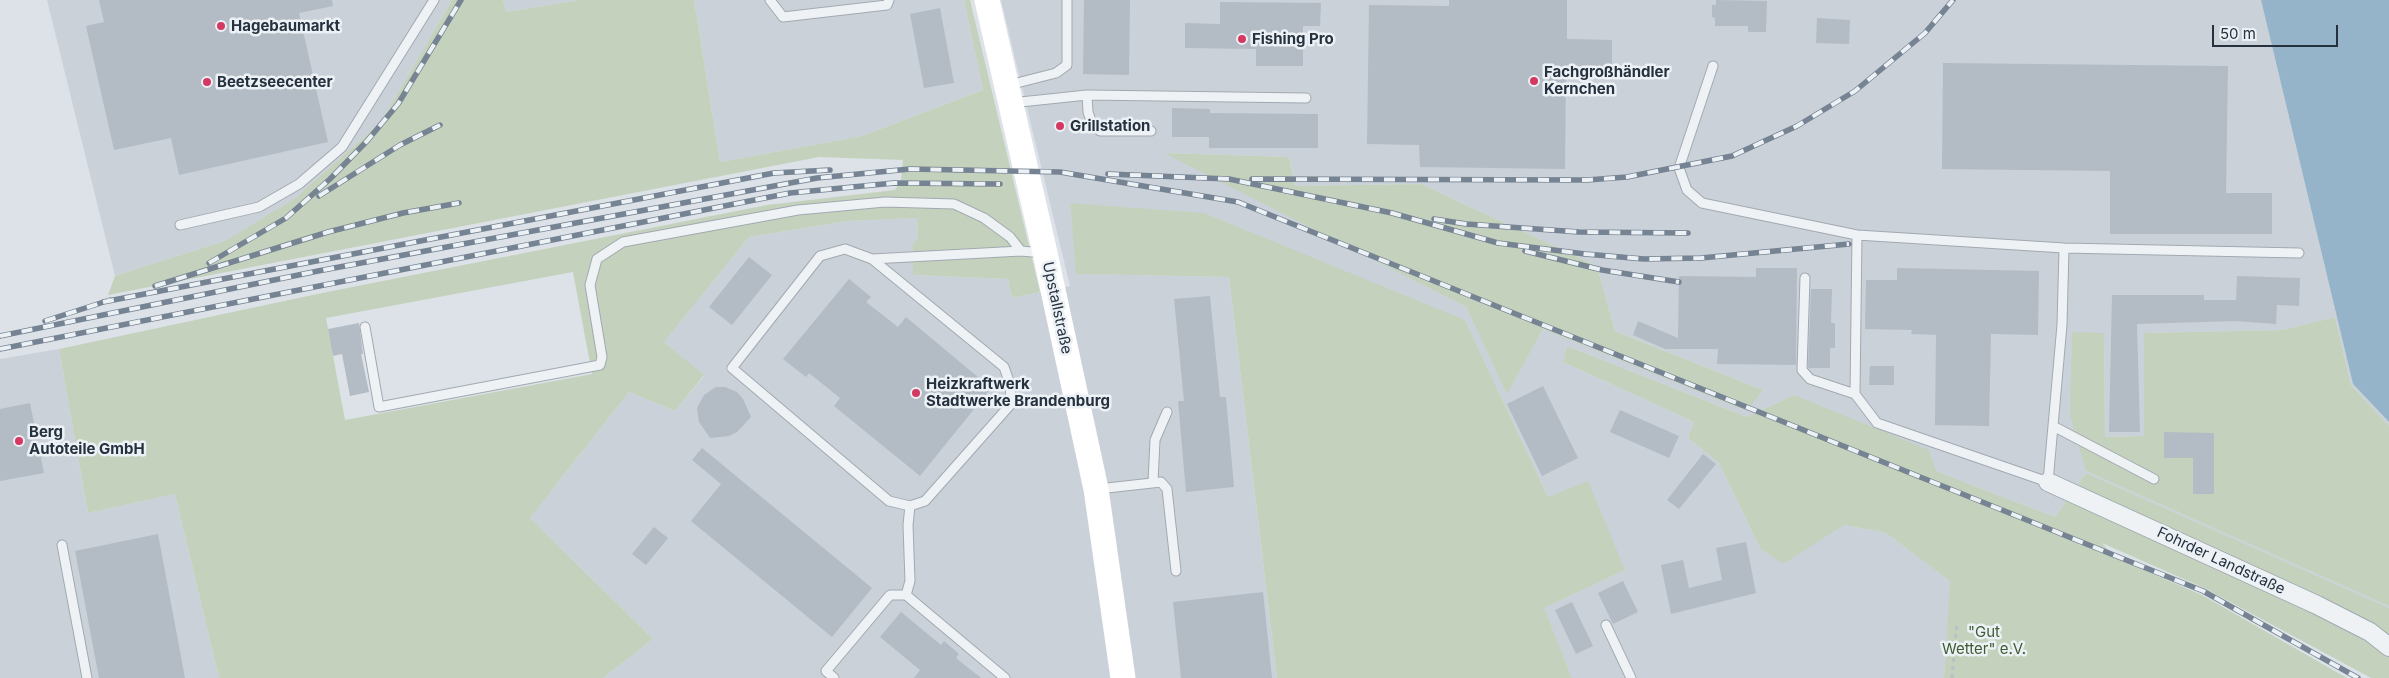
<!DOCTYPE html>
<html>
<head>
<meta charset="utf-8">
<style>
  body { margin:0 }
  #map { position:relative; width:2389px; height:678px; overflow:hidden; background:#dce2e7; font-family:Inter,sans-serif }
  canvas { display:block }
  .scale { position:absolute; left:2212px; top:25px; width:126px; height:22px; box-sizing:border-box; border:2px solid #25313e; border-top:0; padding-left:6px; font-size:15px; line-height:18px; white-space:nowrap; color:#25313e; -webkit-text-stroke:4px #ecf1f5; paint-order:stroke }
</style>
</head>
<body>
<div id="map">
<canvas width="2389" height="678"></canvas>
<div class="scale">50 m</div>
</div>
<script>
const ctx = document.querySelector('canvas').getContext('2d');
ctx.lineJoin = 'round';
function fillPath(path, color) { ctx.fillStyle = color; ctx.fill(path, 'evenodd'); }
const shape = rows => new Path2D(rows.map(r => 'M' + r).join(''));
function trace(path, color, width, dash) { ctx.strokeStyle = color; ctx.lineWidth = width; ctx.lineCap = dash ? 'butt' : 'round'; ctx.setLineDash(dash || []); ctx.stroke(path); }
function drawText(font, color, halo, rows, align = 'center') {
  ctx.font = font + ' Inter,sans-serif'; ctx.lineWidth = 5; ctx.setLineDash([]); ctx.textBaseline = 'middle'; ctx.strokeStyle = halo; ctx.fillStyle = color; for (const [text, x, y, turn = 0] of rows) {
    ctx.save(); ctx.translate(x, y); ctx.rotate((+turn || 0) * Math.PI / 180); ctx.textAlign = isNaN(turn) ? turn : align; if (halo) ctx.strokeText(text, 0, 0); ctx.fillText(text, 0, 0); ctx.restore();
  }
}
fillPath(shape([
  [47,0,452,0,381,122,294,199,230,239,115,276],
  [503,0,579,0,506,12],
  [694,0,964,0,983,90,862,136,720,162],
  [1001,0,2261,0,2353,384,2389,422,2389,426,2351,385,2335,317,2282,330,2144,333,2145,436,2105,437,2104,333,2086,471,2389,606,2389,608,2086,473,2055,517,1936,471,1794,395,1747,417,1567,346,1563,362,1694,422,1688,438,1719,463,1760,548,1844,525,1886,533,1951,581,1944,678,1572,678,1543,608,1625,570,1548,497,1465,320,1070,203,1077,274,1229,277,1277,678,603,678,653,639,530,518,629,392,675,411,704,376,664,342,749,237,848,221,917,218,918,238,913,275,1008,279,1012,298,1070,286],
  [1166,153,1289,157,1295,186,1421,184,1597,266,1615,331,1763,390,1747,410,1543,329,1507,393,1466,307],
  [59,349,88,513,175,494,219,678,0,678,0,359]
]), '#cad1d9');
fillPath(shape([
  [452,0,503,0,506,12,579,0,694,0,720,162,862,136,983,90,964,0,970,0,1040,292,1012,298,1008,279,913,275,913,244,918,238,917,218,848,221,749,237,664,342,704,375,675,411,629,392,530,518,653,639,603,678,219,678,175,494,88,513,59,349,322,293,767,205,895,190,901,181,903,160,819,157,108,295,115,276,227,240,294,199,381,122],
  [573,272,592,374,345,420,326,318],
  [1164,153,1289,157,1295,186,1421,184,1597,266,1615,331,1763,390,1747,411,1543,329,1507,394,1466,307],
  [1070,203,1204,213,1465,320,1548,497,1588,481,1625,570,1544,608,1572,678,1277,678,1229,277,1076,274],
  [2335,317,2351,385,2389,426,2389,606,2086,471,2070,415,2072,332,2104,333,2105,437,2144,436,2144,333,2282,330],
  [1567,346,1747,417,1794,395,1929,450,1936,471,2055,517,2086,473,2389,608,2389,678,2371,678,2204,588,2102,543,2113,557,2202,595,2347,678,1944,678,1950,581,1886,533,1844,525,1783,564,1760,548,1719,463,1688,438,1694,422,1563,362]
]), '#c4d2bd');
fillPath(shape([
  [2261,0,2389,0,2389,422,2353,384]
]), '#95b4ca');
fillPath(shape([
  [99,0,332,0,333,6,299,13,328,142,179,175,171,138,114,150,86,26,104,22],
  [1084,0,1130,0,1129,75,1083,74],
  [1449,0,1567,0,1567,39,1612,40,1612,72,1566,72,1565,169,1420,167,1419,145,1367,144,1369,5,1449,6],
  [1716,0,1767,1,1766,32,1748,32,1748,26,1715,26,1715,18,1712,17,1712,5,1716,5],
  [1220,2,1321,3,1320,26,1303,26,1303,66,1256,66,1256,49,1185,48,1185,23,1220,24],
  [940,8,954,83,924,88,910,14],
  [1817,18,1850,20,1849,44,1816,43],
  [1943,63,2228,66,2226,193,2272,193,2272,234,2110,234,2110,171,1942,169],
  [1172,108,1210,109,1210,113,1318,114,1318,148,1209,148,1209,137,1172,137],
  [749,257,772,275,732,325,709,307],
  [1756,268,1797,268,1796,365,1717,364,1718,349,1665,349,1633,335,1638,321,1678,338,1679,276,1756,277],
  [1897,268,2039,271,2038,335,1991,334,1989,426,1935,425,1936,335,1911,334,1912,330,1865,329,1866,280,1897,280],
  [2237,276,2300,278,2299,306,2277,305,2276,324,2236,321,2137,324,2140,432,2109,432,2112,295,2204,295,2204,300,2236,300],
  [849,279,871,297,866,302,898,327,906,317,991,388,920,476,834,406,840,398,809,373,806,377,783,359],
  [1811,289,1832,289,1831,323,1835,323,1835,348,1830,348,1830,368,1808,368],
  [1210,296,1220,397,1226,397,1234,487,1186,492,1178,401,1184,401,1174,299],
  [359,323,363,354,361,354,369,392,350,396,342,354,333,356,328,329],
  [1870,366,1894,366,1894,385,1869,385],
  [1543,386,1578,458,1542,476,1507,404],
  [716,387,725,387,737,392,743,399,751,417,737,432,729,436,710,438,699,422,697,408,704,395],
  [30,403,44,473,0,481,0,409],
  [1620,410,1679,436,1669,458,1610,432],
  [2164,432,2214,433,2214,494,2193,494,2193,458,2164,458],
  [702,448,872,588,832,637,691,521,721,484,692,460],
  [1703,454,1716,464,1679,509,1667,500],
  [654,527,668,538,646,565,632,554],
  [158,534,185,678,99,678,75,551],
  [1746,542,1756,593,1671,614,1661,565,1683,560,1689,588,1722,580,1716,548],
  [1623,581,1638,612,1613,624,1598,593],
  [1263,592,1272,678,1181,678,1173,602],
  [1572,602,1593,646,1576,654,1555,610],
  [901,612,941,645,944,641,959,654,956,658,981,678,914,678,920,670,880,637]
]), '#b3bbc4');
const lane = shape([
  [770,0,783,17,887,5,889,0],
  [1713,66,1679,168,1687,190,1702,203,1857,235,2064,248],
  [1009,85,1056,73,1067,65,1067,0],
  [1087,95,1088,112,1091,121,1100,131,1151,131],
  [1011,103,1087,95,1306,98],
  [180,225,259,207,299,184,342,147,434,0],
  [1857,235,1855,394,1877,423,2048,482,2062,325,2064,248,2299,253],
  [872,259,1004,367,1010,384,1011,404,925,501,910,506,889,501,732,368,820,256,845,249,872,259,1021,251,1043,253],
  [1805,278,1802,370,1810,379,1855,394],
  [365,327,379,407,600,365,602,357,590,285,597,259,623,242,798,210,885,202,954,204,984,218,1010,237,1021,251],
  [2053,426,2154,479],
  [1153,482,1155,440,1167,412],
  [1098,489,1161,482,1167,489,1176,571],
  [62,545,87,678],
  [906,595,910,581,908,525,910,506],
  [1606,625,1631,678],
  [834,678,826,671,890,595,906,595,1005,678]
]);
const street = shape([
  [2048,482,2317,605,2370,632,2389,647]
]);
trace(lane, '#a1a9b1', 11);
trace(street, '#a1a9b1', 20);
trace(shape([
  [1952,678,1957,622]
]), '#bac0c5', 3, [4, 4]);
trace(lane, '#eff2f5', 9);
trace(street, '#eff2f5', 18);
trace(shape([
  [987,0,1045,253,1096,489,1123,678]
]), '#fff', 25);
const rail = shape([
  [1108,174,1229,179,1392,213,1498,243,1585,254,1644,259,1701,258,1849,244],
  [1252,179,1587,180,1627,177,1732,156,1797,126,1855,91,1925,33,1953,0],
  [319,196,400,145,440,125],
  [1434,219,1466,224,1579,232,1688,233],
  [1525,251,1602,270,1679,282],
  [209,263,286,218,330,179,367,141,398,104,461,0],
  [155,286,328,232,403,213,459,203],
  [103,302,774,173,830,170],
  [45,321,110,300],
  [0,336,318,271,817,178,910,169,1060,172,1238,202,2203,591,2358,678],
  [0,349,790,193,894,183,1000,184]
]);
trace(rail, '#758392', 5.5);
trace(rail, '#ecf1f5', 4, [11]);
for (const [x, y, r, color] of [
  [221,26,5,"#d43961"],
  [1242,39,5,"#d43961"],
  [1534,81,5,"#d43961"],
  [207,82,5,"#d43961"],
  [1060,126,5,"#d43961"],
  [916,393,5,"#d43961"],
  [19,441,5,"#d43961"]
]) { const dot = new Path2D(); dot.arc(x, y, r, 0, 2 * Math.PI); ctx.fillStyle = color; ctx.fill(dot); trace(dot, '#ecf1f5', 2); }
drawText('bold 15px', '#25313e', '#ecf1f5', [
  ["Hagebaumarkt",231,26],
  ["Fishing Pro",1252,39],
  ["Fachgroßhändler",1544,72],
  ["Kernchen",1544,89],
  ["Beetzseecenter",217,82],
  ["Grillstation",1070,126],
  ["Heizkraftwerk",926,384],
  ["Stadtwerke Brandenburg",926,401],
  ["Berg",29,432],
  ["Autoteile GmbH",29,449]
], 'left');
drawText('15px', '#25313e', '#ecf1f5', [
  ["Upstallstraße",1057,308,78],
  ["Fohrder Landstraße",2221,561,25]
]);
drawText('15px', '#3e5b32', '#ecf1f5', [
  ["\"Gut",1984,632],
  ["Wetter\" e.V.",1984,649]
]);
</script>
</body>
</html>
